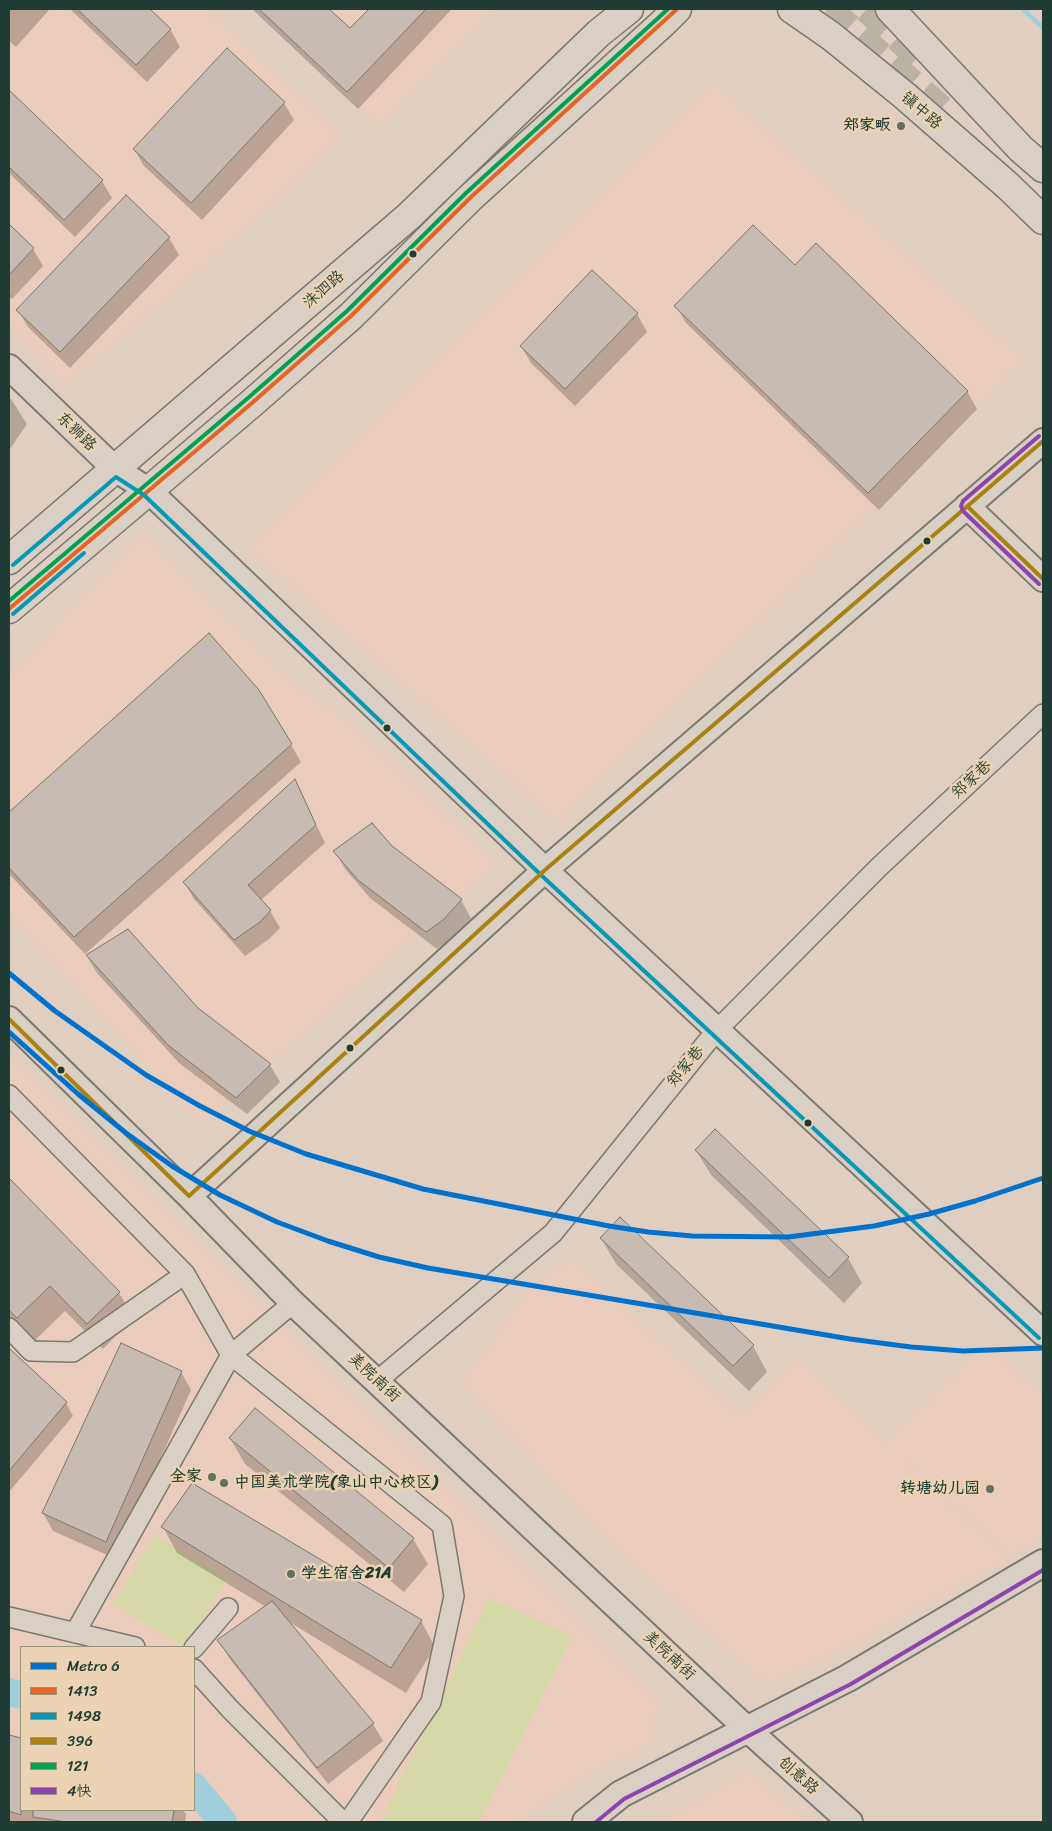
<!DOCTYPE html>
<html>
<head>
<meta charset="utf-8">
<style>
  body { margin:0 }
  #map { position:relative; width:1052px; height:1831px; overflow:hidden; background:#e0cfc1; font-family:Sriracha,"LXGW WenKai TC",sans-serif }
  canvas { display:block }
  .frame { position:absolute; inset:0; border:10px solid #1f3d34; pointer-events:none }
  .legend { position:absolute; left:20px; top:1646px; width:175px; height:165px; box-sizing:border-box; background:#ead2b2; border:1px solid #999680; margin:0; padding:6px 9px; list-style:none; font-size:15px; color:#1f3d34 }
  .legend li { display:flex; align-items:center; gap:10px; height:25px }
  .legend b { width:25px; border:1px solid #999680 }
</style>
</head>
<body>
<div id="map">
<canvas width="1052" height="1831"></canvas>
<div class="frame"></div>
<ul class="legend">
<li><b style="height:6px;background:#0072ce"></b>Metro 6</li>
<li><b style="height:6px;background:#e76323"></b>1413</li>
<li><b style="height:6px;background:#0599b7"></b>1498</li>
<li><b style="height:6px;background:#ab8112"></b>396</li>
<li><b style="height:6px;background:#02a150"></b>121</li>
<li><b style="height:6px;background:#8e44ad"></b>4快</li>
</ul>
</div>
<script>
const ctx = document.querySelector('canvas').getContext('2d');
ctx.lineJoin = 'round';
function fillPath(path, color) { ctx.fillStyle = color; ctx.fill(path, 'evenodd'); }
const shape = rows => new Path2D(rows.map(r => 'M' + r).join(''));
function trace(path, color, width, dash) { ctx.strokeStyle = color; ctx.lineWidth = width; ctx.lineCap = dash ? 'butt' : 'round'; ctx.setLineDash(dash || []); ctx.stroke(path); }
function drawText(font, color, halo, rows, align = 'center') {
  ctx.font = font + ' Sriracha,"LXGW WenKai TC",sans-serif'; ctx.lineWidth = 5; ctx.setLineDash([]); ctx.textBaseline = 'middle'; ctx.strokeStyle = halo; ctx.fillStyle = color; for (const [text, x, y, turn = 0] of rows) {
    ctx.save(); ctx.translate(x, y); ctx.rotate((+turn || 0) * Math.PI / 180); ctx.textAlign = isNaN(turn) ? turn : align; if (halo) ctx.strokeText(text, 0, 0); ctx.fillText(text, 0, 0); ctx.restore();
  }
}
fillPath(shape([
  [9,9,207,9,343,136,204,267,64,385,9,325],
  [257,9,495,9,379,126],
  [712,82,1024,359,558,822,248,548],
  [143,533,283,675,343,717,497,864,200,1125,9,914,9,675],
  [9,1056,661,1703,647,1747,594,1771,518,1822,9,1822],
  [21,1647,194,1647,194,1810,21,1810],
  [571,1258,740,1414,798,1358,886,1442,987,1342,1043,1394,1043,1536,1012,1556,904,1459,1008,1559,852,1645,767,1685,608,1542,462,1383,531,1285],
  [748,1770,808,1822,662,1822]
]), '#e9ccbb');
fillPath(shape([
  [155,1535,227,1579,186,1647,184,1647,113,1604],
  [489,1598,573,1636,479,1822,381,1822]
]), '#d6d7a6');
fillPath(shape([
  [9,9,50,9,16,47,9,41],
  [70,9,148,9,170,29,180,47,147,82],
  [252,9,327,9,350,30,370,9,452,9,358,109],
  [227,50,284,103,294,120,202,220,144,166,134,149],
  [10,93,102,181,112,198,75,237,9,173],
  [9,226,33,249,43,266,12,299,9,296],
  [169,238,179,255,70,368,28,327,18,310],
  [795,267,967,391,977,409,879,510,686,323,676,306],
  [637,314,647,332,575,406,531,363,521,346],
  [9,396,27,424,10,449,9,449],
  [209,634,291,745,301,762,85,954,9,874,9,813],
  [295,781,325,843,261,900,270,911,280,928,269,939,245,956,194,899,184,882],
  [391,847,461,900,471,918,453,937,437,949,370,898,345,869,335,851],
  [87,956,197,1009,270,1065,280,1082,247,1114,179,1063,97,973],
  [696,1150,848,1258,862,1283,844,1303,711,1175],
  [9,1180,119,1293,134,1318,103,1349,65,1311,32,1343,9,1319],
  [601,1238,753,1346,767,1372,749,1391,616,1264],
  [9,1350,66,1403,73,1416,9,1492,9,1416,11,1412,9,1410],
  [181,1372,191,1390,116,1559,53,1531,43,1513],
  [230,1438,413,1539,428,1564,404,1592,245,1464],
  [163,1527,421,1621,435,1647,406,1693,286,1620,373,1724,383,1741,328,1784,229,1658,219,1640,266,1607,177,1553],
  [9,1737,21,1740,21,1810,183,1810,186,1814,185,1822,9,1822]
]), '#0003');
trace(shape([
  [1023,9,1043,28]
]), '#a0ceda', 4.5);
trace(shape([
  [9,1692,21,1695],
  [194,1787,223,1822]
]), '#a0ceda', 28);
const building = shape([
  [77,9,150,9,171,29,136,65,77,9],
  [259,9,329,9,350,28,369,9,426,9,347,92,259,9],
  [227,48,285,102,191,203,133,149,227,48],
  [9,90,103,180,64,220,9,167,9,90],
  [126,195,170,237,60,352,16,310,126,195],
  [9,224,34,248,9,275,9,224],
  [753,225,795,265,816,243,968,391,868,493,674,306,753,225],
  [592,270,638,313,565,389,520,346,592,270],
  [209,633,259,690,292,744,74,937,9,868,9,812,209,633],
  [295,779,316,825,248,885,271,910,260,922,234,940,183,882,295,779],
  [372,823,392,846,462,899,443,920,426,932,358,880,333,851,372,823],
  [128,929,198,1008,271,1064,236,1098,168,1045,86,955,128,929],
  [715,1129,849,1257,829,1278,695,1150,715,1129],
  [9,1178,120,1292,87,1324,50,1286,17,1318,9,1310,9,1178],
  [620,1217,754,1345,733,1366,600,1238,620,1217],
  [121,1343,182,1371,106,1542,42,1513,121,1343],
  [9,1348,67,1402,9,1471,9,1348],
  [255,1408,414,1538,389,1568,229,1438,255,1408],
  [192,1483,422,1620,391,1668,161,1527,192,1483],
  [272,1601,374,1723,317,1768,217,1640,272,1601],
  [9,1735,21,1738,21,1815,9,1811,9,1735],
  [33,1810,174,1810,172,1822,67,1822,33,1817,33,1810]
]);
fillPath(building, '#c8bbb4');
trace(building, '#7b7971', 1);
trace(shape([
  [828,9,941,109],
  [867,9,923,61]
]), '#b9b2a5', 28, [28, 14]);
const minor = shape([
  [9,1095,185,1274,231,1355,442,1525,454,1596,431,1702,348,1822],
  [9,1328,31,1351,73,1352,185,1274],
  [377,1381,553,1233,716,1031,879,867,1043,714],
  [9,1617,135,1647],
  [75,1633,231,1355,293,1303],
  [194,1648,228,1608],
  [194,1669,230,1709,343,1822]
]);
const tertiary = shape([
  [9,367,115,469,148,490,545,870,1043,1333],
  [967,506,1043,579],
  [9,1019,189,1196,293,1303,747,1729,850,1822],
  [189,1196,545,870,1043,441]
]);
const secondary = shape([
  [586,1822,621,1794,848,1678,1043,1563]
]);
const primary = shape([
  [9,560,409,216,599,33,629,9],
  [9,609,252,403,351,316,470,198,663,23,677,9]
]);
const trunk = shape([
  [792,9,831,36,905,96,1008,186,1043,220],
  [890,9,1021,149,1043,168]
]);
trace(minor, '#7b7971', 22);
trace(tertiary, '#7b7971', 28);
trace(secondary, '#7b7971', 30);
trace(primary, '#7b7971', 31);
trace(trunk, '#7b7971', 31);
trace(minor, '#d9cfc4', 19);
trace(tertiary, '#d9cfc4', 24);
trace(secondary, '#d9cfc4', 26);
trace(primary, '#d9cfc4', 28);
trace(trunk, '#d9cfc4', 28);
trace(shape([
  [9,609,252,403,351,316,470,198,677,9]
]), '#e76323', 4);
trace(shape([
  [13,565,116,477,144,495,541,875,1039,1338],
  [13,614,84,553]
]), '#0599b7', 4);
trace(shape([
  [967,506,1043,579],
  [9,1019,189,1196],
  [189,1196,545,870,1043,441]
]), '#ab8112', 4);
trace(shape([
  [9,601,248,398,347,311,466,193,668,9]
]), '#02a150', 4);
trace(shape([
  [1039,584,963,511,961,506,963,501,1039,436],
  [596,1822,624,1799,851,1684,1043,1570]
]), '#8e44ad', 4);
trace(shape([
  [9,973,55,1011,146,1075,200,1106,249,1131,306,1154,423,1189,609,1226,648,1232,692,1236,788,1237,874,1226,929,1214,975,1201,1043,1178],
  [9,1032,78,1094,126,1133,172,1166,220,1195,277,1222,328,1241,379,1257,428,1268,850,1339,911,1347,963,1351,1043,1348]
]), '#0072ce', 5);
for (const [x, y, r, color] of [
  [901,126,5,"#637065"],
  [413,254,4.5,"#1f3d34"],
  [927,541,4.5,"#1f3d34"],
  [387,728,4.5,"#1f3d34"],
  [350,1048,4.5,"#1f3d34"],
  [61,1070,4.5,"#1f3d34"],
  [808,1123,4.5,"#1f3d34"],
  [212,1477,5,"#637065"],
  [224,1483,5,"#637065"],
  [990,1489,5,"#637065"],
  [291,1574,5,"#637065"]
]) { const dot = new Path2D(); dot.arc(x, y, r, 0, 2 * Math.PI); ctx.fillStyle = color; ctx.fill(dot); trace(dot, '#ead2b2', 2); }
drawText('16px', '#1f3d34', '#ead2b2', [
  ["镇中路",921,111,41],
  ["洙泗路",324,290,-41],
  ["东狮路",76,432,44],
  ["郑家巷",972,780,-43],
  ["郑家巷",686,1067,-51],
  ["美院南街",374,1378,43],
  ["美院南街",669,1656,43],
  ["创意路",798,1776,42]
]);
drawText('bold 16px', '#1f3d34', '#ead2b2', [
  ["郑家畈",891,126],
  ["全家",202,1477],
  ["中国美术学院(象山中心校区)",234,1483,"left"],
  ["转塘幼儿园",980,1489],
  ["学生宿舍21A",301,1574,"left"]
], 'right');
</script>
</body>
</html>
